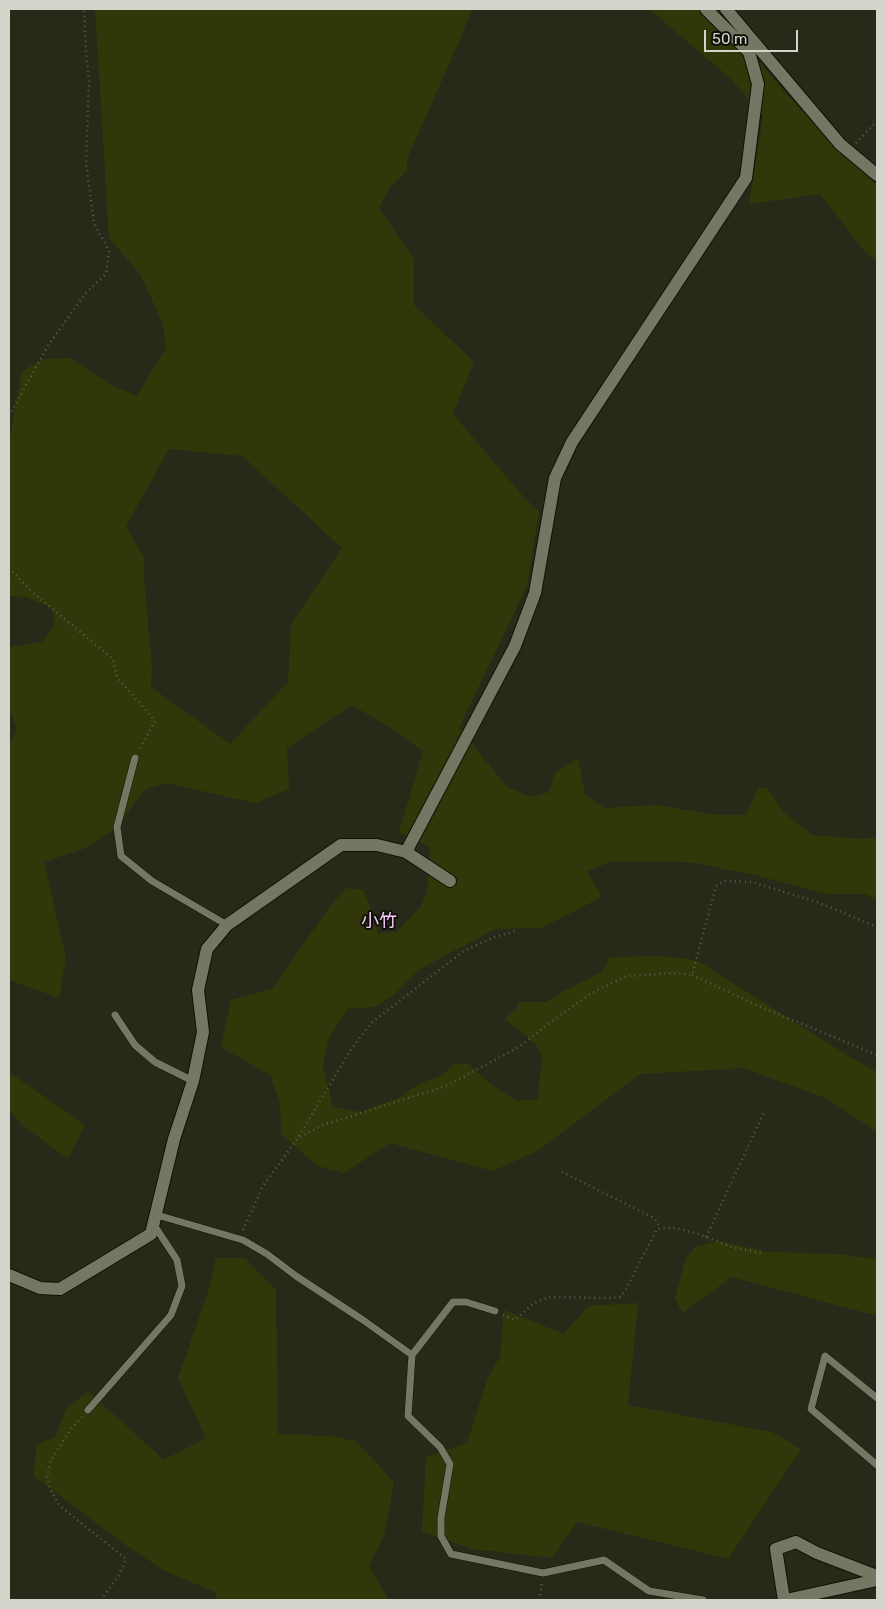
<!DOCTYPE html>
<html>
<head>
<meta charset="utf-8">
<style>
  body { margin:0 }
  #map { position:relative; width:886px; height:1609px; overflow:hidden; background:#272a19; font-family:Rubik,sans-serif }
  canvas { display:block }
  .frame { position:absolute; inset:0; border:10px solid #d3d5cb; pointer-events:none }
  .scale { position:absolute; left:704px; top:30px; width:94px; height:22px; box-sizing:border-box; border:2px solid #d3d5cb; border-top:0; padding-left:6px; font-size:15px; line-height:18px; white-space:nowrap; color:#d3d5cb; -webkit-text-stroke:4px #10120a; paint-order:stroke }
</style>
</head>
<body>
<div id="map">
<canvas width="886" height="1609"></canvas>
<div class="frame"></div>
<div class="scale">50 m</div>
</div>
<script>
const ctx = document.querySelector('canvas').getContext('2d');
ctx.lineJoin = 'round';
function fillPath(path, color) { ctx.fillStyle = color; ctx.fill(path, 'evenodd'); }
const shape = rows => new Path2D(rows.map(r => 'M' + r).join(''));
function trace(path, color, width, dash) { ctx.strokeStyle = color; ctx.lineWidth = width; ctx.lineCap = dash ? 'butt' : 'round'; ctx.setLineDash(dash || []); ctx.stroke(path); }
function drawText(font, color, halo, rows, align = 'center') {
  ctx.font = font + ' Rubik,"Noto Sans JP",sans-serif'; ctx.lineWidth = 4; ctx.setLineDash([]); ctx.textBaseline = 'middle'; ctx.strokeStyle = halo; ctx.fillStyle = color; for (const [text, x, y, turn = 0] of rows) {
    ctx.save(); ctx.translate(x, y); ctx.rotate((+turn || 0) * Math.PI / 180); ctx.textAlign = isNaN(turn) ? turn : align; if (halo) ctx.strokeText(text, 0, 0); ctx.fillText(text, 0, 0); ctx.restore();
  }
}
fillPath(shape([
  [95,9,472,9,457,46,407,159,407,171,390,187,379,208,414,259,414,305,474,362,453,414,521,494,539,512,527,586,459,728,508,788,533,797,549,792,555,773,578,758,585,795,605,808,656,805,715,815,746,815,758,789,767,787,782,811,813,835,862,839,877,837,877,900,865,894,826,894,755,875,695,863,664,861,610,862,587,871,602,897,541,928,495,929,420,969,393,995,374,1007,348,1009,329,1037,323,1066,333,1107,360,1112,398,1098,419,1084,442,1075,454,1064,469,1064,494,1087,517,1101,538,1099,542,1057,535,1043,504,1019,515,1010,519,1002,546,1002,564,991,602,972,610,957,664,956,698,961,850,1057,877,1072,877,1132,826,1098,743,1068,640,1074,539,1150,493,1171,390,1143,344,1173,318,1166,281,1134,280,1102,270,1075,221,1047,231,1000,272,989,330,906,346,888,363,890,371,909,378,933,397,932,421,906,427,891,430,847,399,832,423,751,397,732,352,705,287,748,289,789,255,803,166,783,144,790,117,827,86,848,44,862,66,958,59,998,9,980,9,744,17,730,9,709,9,647,42,642,55,624,52,608,26,597,9,596,9,440,22,371,43,359,71,358,111,385,137,396,166,348,163,324,140,274,109,238],
  [169,449,242,456,342,548,291,624,288,682,230,744,151,687,152,668,144,578,144,558,126,526],
  [649,9,716,9,787,95,877,186,877,261,864,251,820,194,749,204,763,116,729,77],
  [9,1072,85,1125,68,1159,21,1124,9,1110],
  [718,1241,770,1252,834,1254,877,1259,877,1316,732,1277,682,1313,675,1298,686,1258,695,1247],
  [216,1258,245,1258,276,1290,278,1434,329,1436,356,1441,394,1482,384,1536,369,1566,389,1600,218,1600,215,1592,165,1571,124,1544,34,1476,36,1445,55,1437,66,1409,88,1391,164,1460,206,1438,178,1378,208,1292],
  [638,1303,628,1405,772,1432,801,1449,728,1559,577,1522,552,1558,471,1549,422,1531,426,1457,467,1443,488,1377,500,1357,504,1310,564,1334,588,1306]
]), '#32370a');
const service = shape([
  [135,758,117,827,121,856,152,881,227,925],
  [115,1015,135,1045,155,1062,193,1081],
  [157,1215,243,1240,267,1254,296,1276,363,1320,412,1355,453,1302,466,1302,495,1311],
  [412,1355,408,1416,440,1447,450,1464,441,1518,441,1536,451,1554,543,1573,604,1560,649,1591,703,1600],
  [877,1398,825,1356,811,1409,877,1465],
  [88,1410,171,1315,182,1286,177,1260,154,1225]
]);
const minor = shape([
  [726,9,840,144,877,175],
  [406,852,515,646,535,593,555,478,572,442,746,178,758,84,749,52,706,9],
  [9,1275,40,1288,60,1289,151,1234,174,1139,193,1081,203,1032,198,990,207,949,227,925,341,845,377,845,406,852,450,881],
  [784,1600,776,1549,796,1542,817,1553,877,1576],
  [786,1600,877,1580]
]);
trace(service, '#101204', 8);
trace(minor, '#101204', 14);
trace(shape([
  [856,143,877,121],
  [9,416,47,347,86,293,106,274,109,251,94,223,86,163,89,81,86,53,84,9],
  [9,568,32,592,113,659,117,677,155,721,139,750],
  [692,975,754,1004,877,1055],
  [299,1136,352,1048,371,1023,464,951,492,938,518,930],
  [562,1172,654,1218,661,1228],
  [243,1230,263,1186,298,1138,323,1125,446,1086,519,1047,556,1018,595,991,627,976,673,973,692,975,716,886,725,881,752,882,817,902,877,927],
  [706,1237,765,1110],
  [503,1315,515,1320,534,1303,549,1297,609,1298,620,1297,625,1291,657,1229,661,1228,676,1228,698,1234,732,1247,761,1253],
  [82,1417,70,1430,51,1460,47,1477,50,1489,60,1506,126,1559,119,1575,101,1600],
  [540,1600,542,1581]
]), '#5b5d4f', 2.5, [1, 4]);
trace(service, '#747764', 7);
trace(minor, '#747764', 12);
drawText('18px', '#faccfc', '#10120a', [
  ["小竹",379,922]
]);
</script>
</body>
</html>
